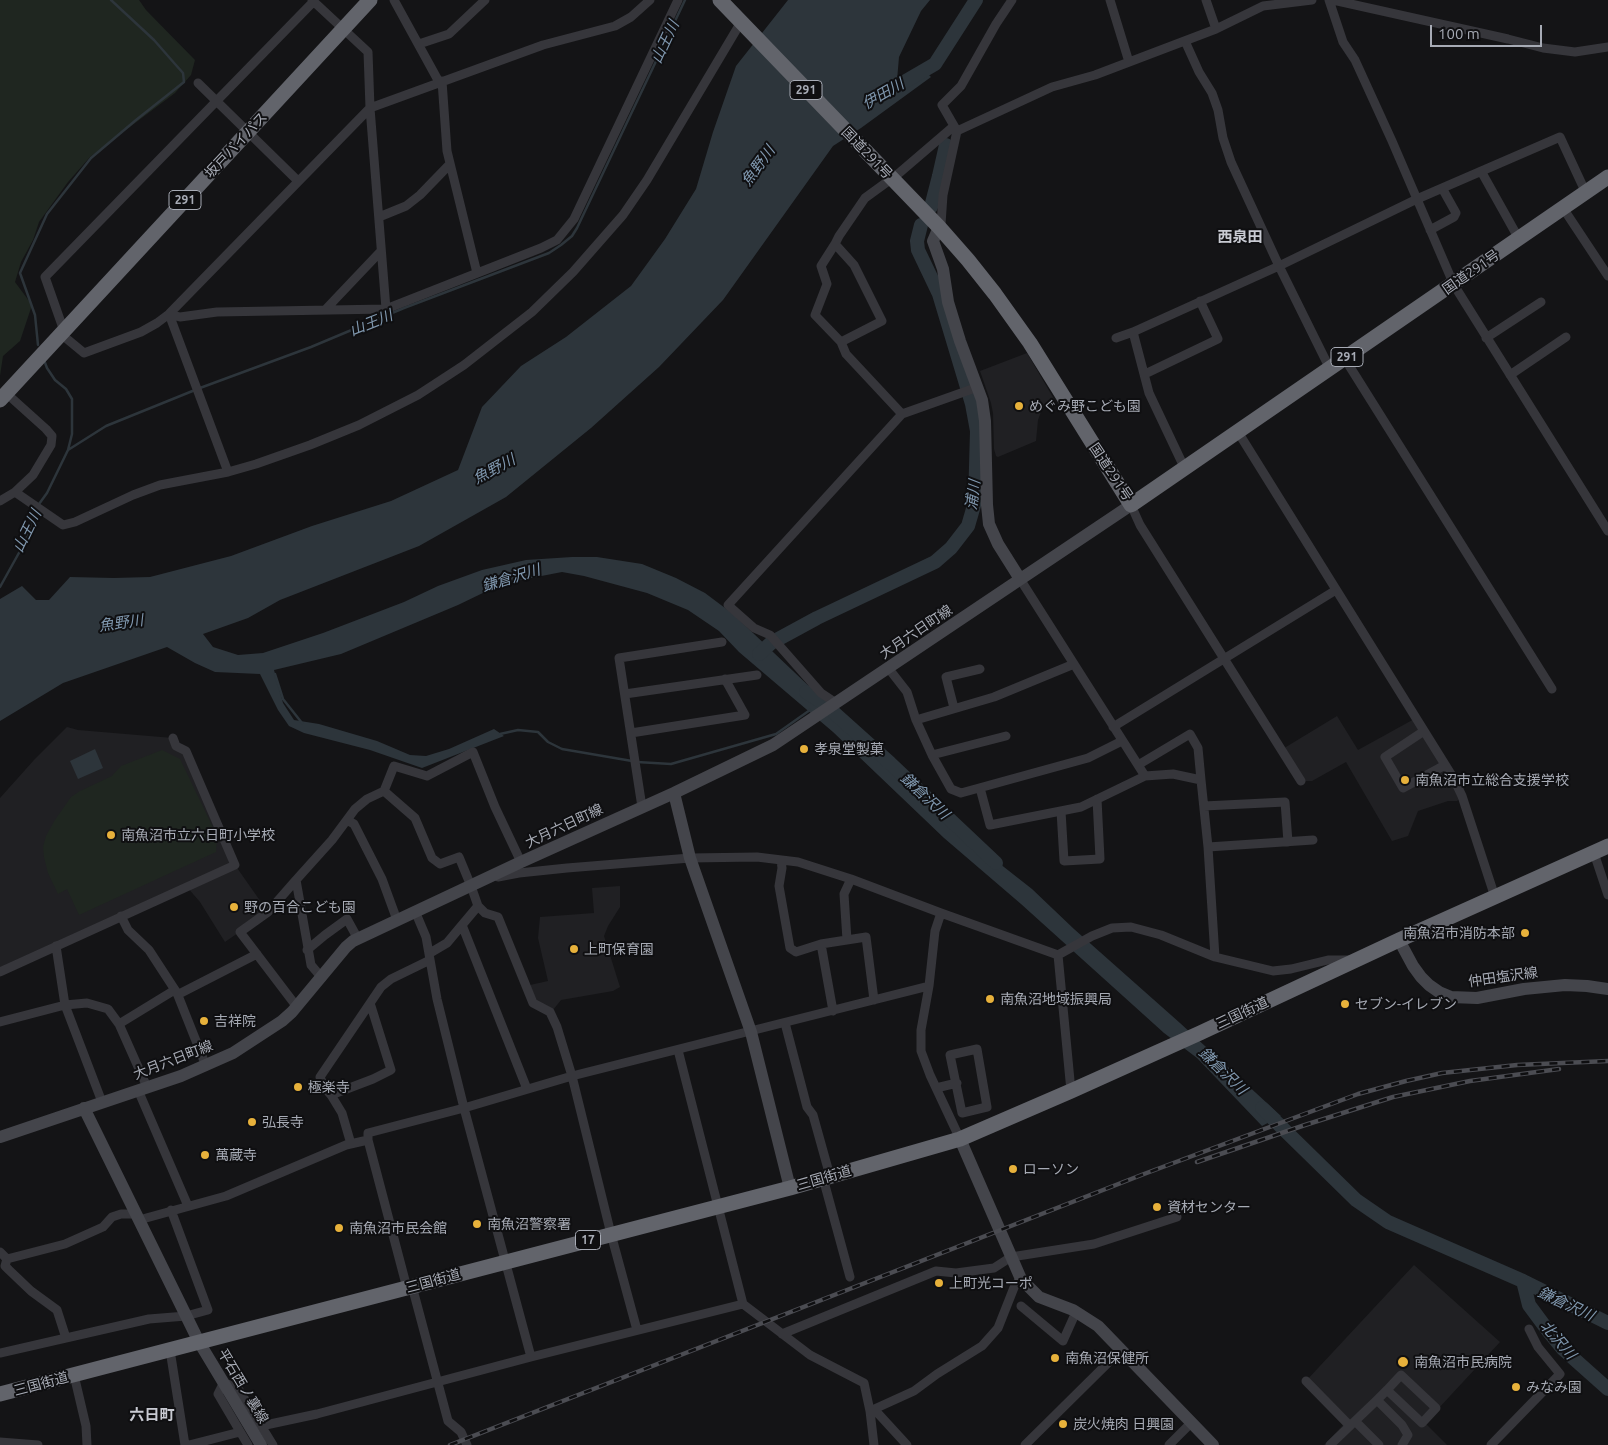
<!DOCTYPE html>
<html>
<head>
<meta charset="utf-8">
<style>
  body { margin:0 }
  #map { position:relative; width:1608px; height:1445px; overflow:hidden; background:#141416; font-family:Ubuntu,sans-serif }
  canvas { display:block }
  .scale { position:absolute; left:1430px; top:25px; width:112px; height:22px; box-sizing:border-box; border:2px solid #a7abb5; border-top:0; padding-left:6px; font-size:15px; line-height:18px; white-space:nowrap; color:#a7abb5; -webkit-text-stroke:4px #0f0f11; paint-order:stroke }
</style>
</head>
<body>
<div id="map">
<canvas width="1608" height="1445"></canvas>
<div class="scale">100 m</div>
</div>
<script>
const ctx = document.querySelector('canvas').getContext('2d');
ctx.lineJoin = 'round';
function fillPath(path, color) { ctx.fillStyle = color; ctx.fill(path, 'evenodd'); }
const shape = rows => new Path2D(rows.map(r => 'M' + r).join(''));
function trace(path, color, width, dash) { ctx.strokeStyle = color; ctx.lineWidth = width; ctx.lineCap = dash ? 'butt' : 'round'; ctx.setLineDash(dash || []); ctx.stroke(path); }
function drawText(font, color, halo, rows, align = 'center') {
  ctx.font = font + ' Ubuntu,"Noto Sans JP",sans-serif'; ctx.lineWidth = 4; ctx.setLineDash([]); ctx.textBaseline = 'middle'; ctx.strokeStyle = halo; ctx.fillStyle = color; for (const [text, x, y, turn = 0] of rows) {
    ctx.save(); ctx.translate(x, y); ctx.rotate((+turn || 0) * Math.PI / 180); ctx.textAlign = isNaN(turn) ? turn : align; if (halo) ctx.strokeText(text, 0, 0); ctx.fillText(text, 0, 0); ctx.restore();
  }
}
fillPath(shape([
  [1027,353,1054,399,1042,409,1038,420,1036,441,998,457,996,456,994,449,993,413,991,403,980,371],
  [1337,716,1358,750,1416,718,1462,796,1457,801,1448,801,1418,811,1408,836,1392,841,1346,762,1312,781,1301,781,1281,750],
  [67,727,78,730,173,738,186,751,235,865,268,912,225,942,200,902,187,887,0,972,0,798,34,760],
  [620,886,620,907,608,926,604,936,620,987,613,991,561,1000,553,1010,535,1000,530,985,548,981,538,938,540,917,594,913,592,888],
  [1414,1265,1500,1342,1425,1423,1447,1445,1324,1445,1344,1424,1306,1381]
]), '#202023');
fillPath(shape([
  [0,0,139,0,146,10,195,60,191,75,175,93,90,157,68,182,39,222,33,240,21,262,15,282,32,305,20,341,3,356,0,376],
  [162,750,180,759,217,836,216,852,79,915,67,889,58,894,48,873,44,857,43,847,46,836,55,820,71,797,80,791,112,776,121,766]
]), '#1f2620');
fillPath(shape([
  [788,0,930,0,921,11,899,57,896,92,928,74,931,77,861,128,833,146,723,300,659,367,591,428,506,497,419,546,280,600,248,618,203,634,213,647,238,655,263,653,323,633,404,602,438,586,482,570,526,560,572,557,597,557,642,564,676,578,705,593,733,614,812,689,839,723,953,827,1032,889,1074,929,1180,1023,1281,1116,1262,1126,1197,1058,1164,1033,1021,904,944,838,833,732,739,652,719,631,688,610,647,593,584,576,562,572,521,580,487,591,458,605,341,654,274,670,283,703,294,720,319,724,377,741,410,755,426,756,449,749,494,729,504,736,422,768,370,750,304,733,289,726,278,710,260,674,215,672,195,663,167,647,63,683,0,721,0,599,22,586,36,600,49,600,70,577,114,578,150,577,231,556,312,526,391,501,458,470,482,407,521,366,566,337,631,286,665,239,696,189,713,132,736,66],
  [95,749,103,768,78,779,70,761]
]), '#2d353b');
trace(shape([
  [38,345,35,315,20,273,47,214,91,158,136,120,184,82,183,73,175,64,154,40,111,0],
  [200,388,311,347,404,308,549,253,561,245,572,236,577,228,685,0],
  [68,450,106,426,195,390],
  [39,504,47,493,68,450,72,434,72,399,66,389,55,380,47,368,44,360],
  [0,587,25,542,36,509],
  [275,674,283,699,302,723],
  [500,734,518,730,538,732,548,742,562,749,632,761],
  [637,762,671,764,776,734,810,710]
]), '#2d353b', 2.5);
trace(shape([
  [880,96,935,64,976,0],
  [931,207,939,176,946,145],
  [759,654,771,643,817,618,935,562,951,548,968,526,975,502,977,431,972,404,939,294,918,250,917,241,921,225],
  [806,692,822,702,890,763,996,863],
  [1262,1108,1356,1200,1388,1222,1523,1281,1608,1323],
  [1523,1281,1529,1305,1549,1332,1563,1349,1608,1389]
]), '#2d353b', 14);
trace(shape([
  [312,0,368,52,370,108,386,309],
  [394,0,439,82],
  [1110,0,1129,62],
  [1206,0,1216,29],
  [1329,0,1343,42,1355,60,1392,141,1454,285,1608,531],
  [1333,0,1508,39,1543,48,1575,52,1608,47],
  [1185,41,1199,72,1212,93,1218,110,1223,138,1231,162,1279,266,1330,369],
  [419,44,449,34,485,0],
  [442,81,447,151,477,273],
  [198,83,298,181],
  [957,131,1052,87,1095,75,1216,29,1263,6,1312,0],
  [1481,171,1519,239],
  [898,174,954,126],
  [887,182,865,198,839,236,835,244,854,265,882,321,841,342,846,354,902,414],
  [1563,208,1608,276],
  [379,217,406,206,420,195,450,164],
  [939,227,941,224,943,195,957,131,942,105,961,86,996,24,1012,0],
  [1430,230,1454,217,1456,213,1442,188],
  [835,244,821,266,827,284,815,315,841,342],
  [325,310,381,251],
  [169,314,180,317,217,312,386,309,541,248,557,240,574,219,678,0],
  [169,314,228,472],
  [64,331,45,277,313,2],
  [1133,332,1149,393,1185,469],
  [61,334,84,353,141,332,157,323,169,314,370,108,543,45,615,26,631,17,650,0],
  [1116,338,1133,332,1279,266,1417,199,1560,137,1586,193],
  [1486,338,1541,302],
  [1345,359,1552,689],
  [1145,374,1218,339,1200,301],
  [1510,375,1566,337],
  [1238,432,1454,779,1462,796,1495,897],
  [15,492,63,525,75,522,133,495,160,485,228,472,256,464,310,445,359,425,418,395,464,365,532,312,573,272,623,215,647,180,741,22],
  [0,501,15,492,33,475,51,445,52,436,46,429,6,393],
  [1131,505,1140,525,1301,781],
  [1020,579,1145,776],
  [889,669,907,692,916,720,932,755,951,789,961,793,1088,758,1122,741],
  [625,694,757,675],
  [836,703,821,693,770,635,754,628,728,605,902,414,978,387],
  [954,708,946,677,980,669],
  [916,720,994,697,1074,664],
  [1113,727,1336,590],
  [1424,731,1385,757,1403,788,1445,765],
  [631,733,745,715,725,679],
  [932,755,1006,736],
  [1138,765,1190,734,1198,748,1201,780],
  [980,788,990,825,1081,807,1145,776,1173,774,1201,780,1208,847,1215,957],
  [1204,806,1285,802,1288,842],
  [642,807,619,658,722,642],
  [1061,811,1064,861,1100,859,1097,799],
  [347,820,354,824,382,879,397,920],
  [1208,847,1313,840],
  [1594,853,1608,895],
  [781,860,782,868,779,886,790,948,796,952,821,944,866,937,874,1000],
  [521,862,495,807,473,752,427,776,394,766,384,791,415,818,432,858,440,864,459,857,471,886,478,906,462,925,527,1089],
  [498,877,519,873,567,868,690,858,757,857,798,862,851,879,941,913,1058,955,1092,936,1112,928,1131,927,1161,935,1215,957,1273,971,1291,969,1328,960,1350,960],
  [296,880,268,912,240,932,297,1007],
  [478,906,485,913,498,917,533,1003,550,1012,557,1027,572,1076,611,1234,637,1330],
  [941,913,935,931,929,986,921,1030,921,1051,930,1075,960,1139],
  [121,916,128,930,149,950,177,993,206,1066],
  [847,940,844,894,851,879],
  [821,944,833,1011],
  [56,946,65,1005,102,1102],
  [307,950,325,935,347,919,358,939],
  [430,953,447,943,462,925],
  [1058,955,1071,1091],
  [0,972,235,865,186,751,176,746,173,738],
  [322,978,311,965,296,880,332,840,355,809,367,799,384,791],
  [0,1022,65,1005,87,1003,108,1009,119,1024,147,1087],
  [785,1023,807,1107,813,1115,830,1176],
  [119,1024,173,991,179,994,257,954],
  [977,1049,987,1107,962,1113,950,1055,977,1049],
  [678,1050,743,1304,810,1355,864,1383,870,1411,874,1445],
  [936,1088,957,1083],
  [138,1090,188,1206],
  [331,1095,373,1079,391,1070,371,1006,369,1005],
  [351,1144,342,1113,331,1095,324,1087,320,1077,381,987,391,979,430,960],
  [823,1178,850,1277],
  [139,1220,226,1196,346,1145,368,1140],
  [0,1252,7,1259,65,1244,103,1227,112,1217,121,1214,136,1214],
  [7,1259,5,1266,9,1270,31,1291,57,1310,66,1338],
  [412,1286,448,1421,461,1432,467,1445],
  [407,1288,368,1140,368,1133,464,1108,572,1076,929,986],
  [1021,1306,1063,1341,1076,1312],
  [782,1334,936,1271,956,1273,994,1268,1011,1257,1094,1244,1177,1217],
  [170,1350,185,1445],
  [0,1353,149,1319,186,1316,208,1310,171,1210],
  [531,1357,743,1304],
  [74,1375,86,1426,87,1445],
  [1306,1381,1350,1426],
  [1377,1400,1402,1425,1408,1435,1402,1445],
  [874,1409,907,1445],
  [870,1411,914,1391,937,1374,982,1346,998,1328,1015,1285,1021,1279],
  [1355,1421,1379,1445],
  [261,1426,317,1414,531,1357,464,1108,437,999,426,937,415,911],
  [0,1442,38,1445],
  [189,1445,240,1432],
  [248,1445,218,1394,223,1384,236,1385,273,1445],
  [1025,1445,1121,1350],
  [1169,1445,1191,1423],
  [1330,1445,1377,1400,1387,1390,1401,1375,1436,1408,1422,1423,1387,1390],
  [1491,1445,1560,1374,1538,1347,1529,1329]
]), '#36363b', 9);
trace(shape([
  [939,227,933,241,943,269,948,302,960,341,982,400,985,421,987,505,989,524,998,544,1020,579],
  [674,793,690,858,751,1032,790,1188],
  [1399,940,1413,966,1421,977,1429,985,1439,992,1451,997,1477,998,1524,989,1565,985,1587,986,1608,989],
  [84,1108,199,1342,261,1445],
  [0,1137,181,1076,233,1053,282,1021,292,1012,346,947,353,941,521,862,674,793,773,745,1131,505],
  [960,1139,1021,1279,1039,1297,1073,1310,1098,1326,1213,1445]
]), '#44454b', 12);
trace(shape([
  [720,0,939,227,968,260,995,294,1030,343,1131,505,1608,177],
  [0,400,370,0],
  [0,1394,790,1188,960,1139,1071,1091,1200,1033,1399,940,1608,846]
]), '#62646b', 15);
const rail = shape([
  [1197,1162,1305,1125,1393,1097,1470,1081,1559,1069],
  [450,1445,1144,1174,1358,1094,1406,1081,1442,1073,1517,1065,1608,1061]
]);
trace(rail, '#4b4c52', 4.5);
trace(rail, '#0f0f11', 2.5, [8]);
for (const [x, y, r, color] of [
  [1019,406,5,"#e7b13b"],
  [804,749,5,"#e7b13b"],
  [1405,780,5,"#e7b13b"],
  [111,835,5,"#e7b13b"],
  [234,907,5,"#e7b13b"],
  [1525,933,5,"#e7b13b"],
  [574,949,5,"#e7b13b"],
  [990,999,5,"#e7b13b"],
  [1345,1004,5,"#e7b13b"],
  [204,1021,5,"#e7b13b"],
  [298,1087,5,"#e7b13b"],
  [252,1122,5,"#e7b13b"],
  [205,1155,5,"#e7b13b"],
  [1013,1169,5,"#e7b13b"],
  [1157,1207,5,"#e7b13b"],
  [477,1224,5,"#e7b13b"],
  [339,1228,5,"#e7b13b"],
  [939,1283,5,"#e7b13b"],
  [1055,1358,5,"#e7b13b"],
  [1403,1362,6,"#e7b13b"],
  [1516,1387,5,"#e7b13b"],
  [1063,1424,5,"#e7b13b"]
]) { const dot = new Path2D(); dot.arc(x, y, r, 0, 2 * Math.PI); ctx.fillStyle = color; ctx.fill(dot); trace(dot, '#0f0f11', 2); }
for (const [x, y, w] of [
  [806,90,32],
  [185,200,32],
  [1347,357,32],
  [588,1240,25]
]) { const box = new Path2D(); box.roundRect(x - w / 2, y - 9.5, w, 19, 4); ctx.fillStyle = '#0f0f11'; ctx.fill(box); trace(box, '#a7abb5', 1); }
drawText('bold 12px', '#a7abb5', null, [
  ["291",806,90],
  ["291",185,200],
  ["291",1347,357],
  ["17",588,1240]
]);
drawText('14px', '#a7abb5', '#0f0f11', [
  ["坂戸バイパス",236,145,-47],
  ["国道291号",867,153,46],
  ["国道291号",1471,272,-35],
  ["国道291号",1111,472,56],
  ["大月六日町線",916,632,-34],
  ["大月六日町線",564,826,-25],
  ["仲田塩沢線",1503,977,-8],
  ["三国街道",1242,1013,-25],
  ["大月六日町線",173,1060,-21],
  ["三国街道",824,1178,-16],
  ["三国街道",433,1281,-15],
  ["三国街道",41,1384,-15],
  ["平石西ノ裏線",243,1386,59]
]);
drawText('14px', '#a7abb5', '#0f0f11', [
  ["めぐみ野こども園",1029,406],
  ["孝泉堂製菓",814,749],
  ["南魚沼市立総合支援学校",1415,780],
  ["南魚沼市立六日町小学校",121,835],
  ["野の百合こども園",244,907],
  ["南魚沼市消防本部",1515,933,"right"],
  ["上町保育園",584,949],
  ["南魚沼地域振興局",1000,999],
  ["セブン-イレブン",1355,1004],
  ["吉祥院",214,1021],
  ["極楽寺",308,1087],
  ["弘長寺",262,1122],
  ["萬蔵寺",215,1155],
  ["ローソン",1023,1169],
  ["資材センター",1167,1207],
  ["南魚沼警察署",487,1224],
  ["南魚沼市民会館",349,1228],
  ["上町光コーポ",949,1283],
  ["南魚沼保健所",1065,1358],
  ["南魚沼市民病院",1414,1362],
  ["みなみ園",1526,1387],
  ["炭火焼肉 日興園",1073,1424]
], 'left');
drawText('italic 15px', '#8098af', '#0f0f11', [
  ["山王川",665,42,-65],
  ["伊田川",883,94,-30],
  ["魚野川",758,166,-54],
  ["山王川",371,323,-22],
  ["魚野川",494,469,-28],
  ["浦川",973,495,-83],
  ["山王川",27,531,-64],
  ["鎌倉沢川",511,578,-17],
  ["魚野川",121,623,-8],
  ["鎌倉沢川",925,796,43],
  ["鎌倉沢川",1223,1071,44],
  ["鎌倉沢川",1566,1304,25],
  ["北沢川",1558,1340,49]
]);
drawText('bold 15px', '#c8cad2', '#0f0f11', [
  ["西泉田",1240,237],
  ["六日町",152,1415]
]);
</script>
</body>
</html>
